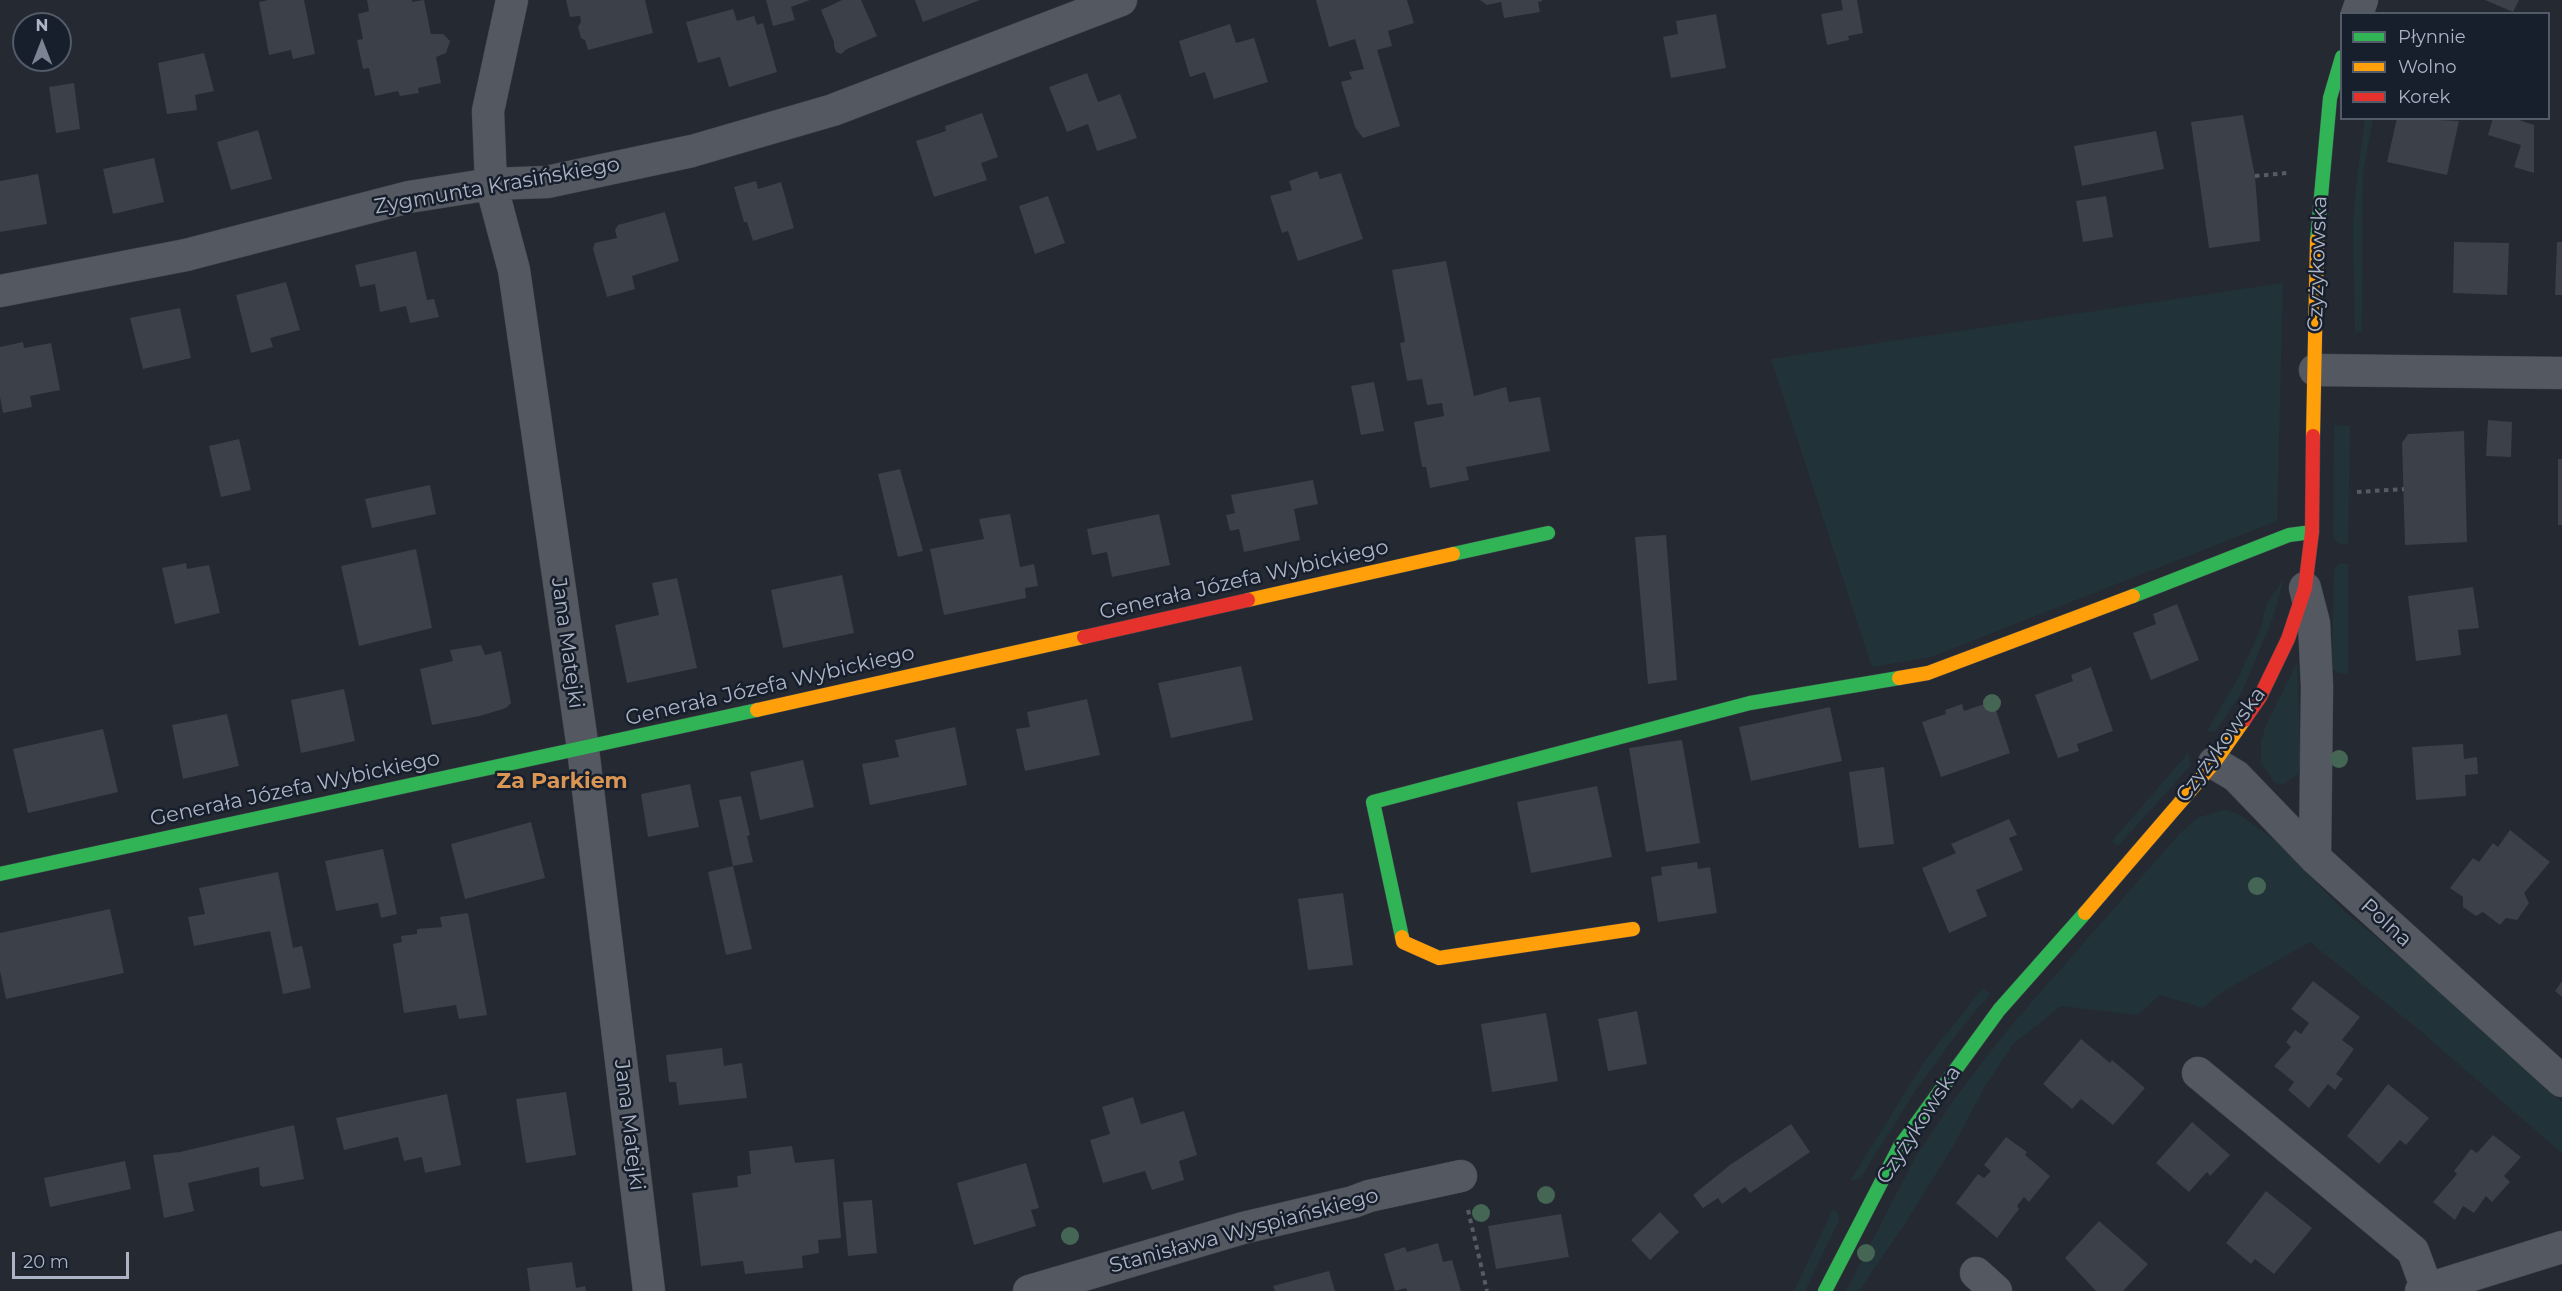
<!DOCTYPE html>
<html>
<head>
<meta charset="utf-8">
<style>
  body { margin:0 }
  #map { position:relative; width:2562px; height:1291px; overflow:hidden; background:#242932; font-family:Montserrat,sans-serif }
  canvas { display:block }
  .legend { position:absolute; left:2340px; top:12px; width:210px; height:108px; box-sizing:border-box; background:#181f2c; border:2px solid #535b69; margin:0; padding:8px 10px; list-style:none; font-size:18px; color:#acb4c5 }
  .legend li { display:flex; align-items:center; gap:12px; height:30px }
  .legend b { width:30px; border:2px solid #535b69 }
  .north { position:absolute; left:12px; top:12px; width:60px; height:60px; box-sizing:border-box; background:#181f2c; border:2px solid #535b69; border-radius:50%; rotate:0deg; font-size:16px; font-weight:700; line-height:24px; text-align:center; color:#acb4c5 }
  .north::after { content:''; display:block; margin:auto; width:21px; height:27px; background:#7c8392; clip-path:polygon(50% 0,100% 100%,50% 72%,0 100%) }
  .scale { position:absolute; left:12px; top:1252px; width:117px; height:27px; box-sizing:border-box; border:3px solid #acb4c5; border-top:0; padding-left:8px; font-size:18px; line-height:21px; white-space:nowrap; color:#acb4c5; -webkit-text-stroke:4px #181f2c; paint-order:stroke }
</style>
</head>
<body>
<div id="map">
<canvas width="2562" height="1291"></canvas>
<ul class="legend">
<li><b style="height:8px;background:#30b455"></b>Płynnie</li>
<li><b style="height:8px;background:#ff9f0a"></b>Wolno</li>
<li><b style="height:8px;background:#e5322d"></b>Korek</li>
</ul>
<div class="north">N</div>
<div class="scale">20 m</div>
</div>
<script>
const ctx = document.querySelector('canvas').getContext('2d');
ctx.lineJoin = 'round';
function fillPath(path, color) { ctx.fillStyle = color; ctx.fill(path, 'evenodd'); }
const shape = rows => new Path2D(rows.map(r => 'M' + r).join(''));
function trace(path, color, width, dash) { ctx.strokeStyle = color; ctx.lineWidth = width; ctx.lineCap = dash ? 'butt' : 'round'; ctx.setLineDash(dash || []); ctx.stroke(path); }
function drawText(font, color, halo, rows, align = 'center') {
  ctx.font = font + ' Montserrat,sans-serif'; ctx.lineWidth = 5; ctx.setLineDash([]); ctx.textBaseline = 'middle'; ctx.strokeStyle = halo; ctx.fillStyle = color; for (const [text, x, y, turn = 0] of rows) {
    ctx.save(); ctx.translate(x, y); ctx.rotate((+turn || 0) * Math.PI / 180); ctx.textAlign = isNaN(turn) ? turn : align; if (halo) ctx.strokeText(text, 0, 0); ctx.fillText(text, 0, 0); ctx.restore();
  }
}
fillPath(shape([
  [2365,119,2373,119,2363,173,2362,331,2355,332,2353,226,2357,177],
  [2283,283,2277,521,1931,657,1872,667,1771,359],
  [2334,425,2350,426,2348,544,2340,544,2333,538],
  [2339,564,2348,564,2348,674,2338,673,2332,668,2334,568],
  [2284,578,2273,618,2242,692,2215,732,2207,731,2239,676,2261,628,2266,605],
  [2297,663,2301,764,2298,774,2284,784,2275,783,2261,763,2261,743,2265,727],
  [2188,753,2191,765,2119,845,2115,845,2112,841],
  [2224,810,2237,813,2276,841,2343,910,2496,1038,2562,1102,2562,1153,2412,1024,2310,942,2222,992,2203,1008,2160,995,2138,1015,2061,1006,2013,1044,1985,1086,1955,1143,1904,1225,1859,1291,1846,1291,1915,1158,1955,1098,2009,1028,2181,832,2199,817],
  [1983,988,1990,994,1958,1032,1916,1090,1860,1179,1850,1181,1926,1059],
  [1833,1209,1838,1213,1839,1220,1805,1291,1794,1291]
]), '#213338');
fillPath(shape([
  [268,0,304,0,315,54,293,59,291,50,269,55,259,2],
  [367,0,412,0,412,2,424,0,431,34,443,34,450,41,446,53,436,57,441,83,418,88,419,93,400,96,398,91,375,96,369,68,363,69,357,40,363,39,358,14,369,11],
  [566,0,645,0,653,33,588,50,585,40,581,38,578,27,581,22,580,16,570,17],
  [766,0,810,0,791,7,795,20,773,26],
  [842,0,861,0,877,36,847,49,841,54,836,52,834,46,834,42,821,10],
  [915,0,980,0,923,22],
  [1316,0,1407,0,1414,23,1388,31,1392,46,1377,50,1400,126,1363,138,1355,127,1341,82,1352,79,1349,72,1364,69,1355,39,1329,47],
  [1480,0,1542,0,1542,1,1538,2,1540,12,1504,18,1501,2,1487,5],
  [1841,0,1857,0,1863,33,1848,36,1849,40,1827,45,1821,14,1843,10],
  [2485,0,2519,0,2513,12],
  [733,9,737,21,754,16,757,25,763,23,777,72,729,87,720,57,698,63,686,22],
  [1716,14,1726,68,1671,78,1663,37,1678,34,1676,21],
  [1230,24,1236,43,1254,38,1268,82,1214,99,1205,72,1190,77,1179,41],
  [204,53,214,91,195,95,197,110,167,114,158,63],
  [1087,73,1098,102,1120,94,1137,138,1097,151,1088,124,1067,132,1049,87],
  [74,83,80,129,56,133,49,87],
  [982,113,998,157,981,163,987,180,934,197,916,141,946,131,945,126],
  [2243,115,2255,176,2260,241,2209,248,2191,122],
  [2397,118,2459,121,2447,175,2387,162],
  [2493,118,2513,118,2534,125,2534,173,2514,167,2521,145,2488,135],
  [258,130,272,179,231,190,217,142],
  [2156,131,2164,169,2082,186,2074,146],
  [154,158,164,202,113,214,103,169],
  [1317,171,1320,179,1341,173,1363,239,1298,261,1288,231,1282,233,1270,196,1292,190,1289,181],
  [38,174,47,224,0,232,0,181],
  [756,181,758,189,781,182,794,228,753,241,747,222,744,222,734,187],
  [1048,196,1065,243,1035,254,1019,206],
  [2106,196,2113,237,2083,242,2076,201],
  [665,212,679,261,632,276,635,289,607,297,593,249,595,243,617,238,615,230,618,225],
  [2454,242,2509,243,2507,295,2453,293],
  [2557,242,2562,242,2562,295,2555,295],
  [416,251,427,300,434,299,439,317,410,323,406,306,380,312,375,284,360,287,355,265],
  [1446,261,1474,396,1506,387,1509,402,1540,397,1550,451,1466,467,1469,480,1430,488,1426,467,1422,467,1414,422,1444,416,1442,403,1427,405,1422,379,1407,381,1400,343,1405,342,1392,270],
  [286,282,300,330,270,338,273,347,251,353,236,295],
  [180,308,191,358,143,369,130,318],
  [23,342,24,348,51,343,60,390,30,396,32,407,3,413,0,397,0,347],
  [1374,382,1384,431,1361,435,1351,386],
  [2488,420,2512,422,2511,457,2486,456],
  [2464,431,2467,542,2405,545,2402,443,2408,434],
  [239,439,251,490,221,497,209,446],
  [2558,459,2562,459,2562,525,2558,525],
  [900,469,923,551,898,557,878,474],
  [1313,480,1318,504,1294,509,1300,540,1244,552,1239,529,1230,531,1226,515,1235,513,1231,495],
  [430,485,436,514,372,528,365,499],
  [1010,514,1020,567,1034,564,1038,586,1025,588,1026,598,944,615,930,549,984,539,979,519],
  [1159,514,1170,565,1112,577,1107,552,1092,555,1087,529],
  [1666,535,1677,680,1648,684,1635,537],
  [416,549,432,628,359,646,341,566],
  [186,563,187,569,209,565,220,613,175,624,162,568],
  [842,575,854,633,783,648,771,590],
  [677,578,697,668,627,683,615,625,659,615,652,583],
  [2473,587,2479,628,2458,630,2461,655,2416,661,2408,596],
  [2177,604,2199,660,2151,680,2133,633,2156,624,2153,614],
  [481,645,485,655,501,651,511,703,506,708,480,716,432,725,420,669,453,661,450,650],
  [1241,666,1253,720,1171,738,1158,683],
  [2091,667,2113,731,2077,744,2079,751,2058,758,2035,695,2073,681,2071,675],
  [344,689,355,741,301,753,291,700],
  [1087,699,1100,755,1025,771,1016,729,1030,727,1027,712],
  [1993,701,2010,753,1941,777,1922,722,1946,714,1945,710,1962,704,1964,711],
  [1830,707,1842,761,1751,781,1739,727],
  [227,714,239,766,183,779,172,725],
  [955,727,967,785,870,805,862,764,899,757,895,740],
  [103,729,118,792,28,813,13,749],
  [1682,740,1700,843,1646,852,1629,748],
  [2463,744,2464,759,2477,757,2478,774,2465,775,2466,796,2416,800,2412,747],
  [803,760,814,807,760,820,750,772],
  [1884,767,1894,844,1859,848,1849,772],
  [690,784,699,827,648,837,641,794],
  [1597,786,1612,857,1531,873,1517,802],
  [741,796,750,835,747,836,753,862,733,866,719,800],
  [2009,819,2017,835,2009,838,2023,870,1976,890,1987,916,1949,933,1922,868,1956,853,1951,844],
  [531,822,545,878,465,899,451,844],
  [2510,830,2550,862,2524,893,2529,903,2517,920,2506,918,2500,925,2483,912,2476,916,2463,907,2463,897,2450,888,2473,858,2479,862,2493,843,2498,847],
  [383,849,397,914,381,918,378,903,336,911,325,861],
  [1697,862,1698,869,1710,867,1717,913,1658,922,1651,877,1662,875,1661,867],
  [733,866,752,949,726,955,708,872],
  [278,872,293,948,302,946,311,988,283,994,270,931,194,946,188,917,205,914,199,888],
  [1343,893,1353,965,1308,970,1298,899],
  [110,909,124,973,6,999,0,971,0,933],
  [468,913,487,1015,459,1019,456,1005,404,1013,393,944,402,942,401,936,417,934,417,929,442,927,440,917],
  [2313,981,2360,1017,2342,1040,2354,1049,2336,1074,2343,1079,2335,1090,2328,1084,2309,1108,2288,1090,2294,1082,2274,1066,2291,1047,2286,1042,2295,1030,2301,1034,2309,1023,2291,1009],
  [2562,981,2562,997,2555,991],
  [1637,1011,1647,1064,1608,1071,1598,1019],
  [1546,1013,1558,1081,1492,1092,1481,1024],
  [2081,1039,2110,1063,2112,1060,2145,1088,2113,1125,2081,1099,2072,1109,2043,1084],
  [722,1048,724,1066,742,1063,747,1098,679,1105,676,1082,669,1082,666,1055],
  [2388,1084,2429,1118,2406,1145,2400,1140,2379,1164,2347,1136],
  [566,1092,576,1155,526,1163,516,1099],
  [447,1094,461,1165,425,1173,422,1157,404,1161,398,1137,344,1150,336,1118],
  [1133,1097,1141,1124,1184,1111,1197,1155,1179,1161,1184,1180,1152,1190,1145,1171,1103,1183,1090,1140,1110,1134,1102,1107],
  [2192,1122,2230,1155,2210,1176,2207,1172,2189,1192,2156,1163],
  [1791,1124,1810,1152,1750,1193,1745,1187,1722,1204,1718,1198,1703,1208,1693,1195,1730,1165],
  [294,1125,304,1179,263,1187,260,1185,259,1167,188,1183,194,1211,164,1218,153,1155,180,1152],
  [2493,1135,2521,1157,2504,1176,2510,1182,2492,1202,2486,1196,2474,1213,2463,1206,2455,1220,2433,1202,2457,1174,2454,1171,2471,1149,2477,1153],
  [2006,1137,2027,1152,2025,1155,2050,1176,2029,1202,2024,1197,2017,1206,2019,1209,1997,1238,1956,1203,1978,1174,1984,1178,1991,1171,1984,1165],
  [792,1146,795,1163,834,1159,841,1238,818,1240,819,1253,802,1256,803,1268,745,1274,743,1261,701,1266,692,1193,738,1187,737,1176,751,1174,749,1151],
  [125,1161,131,1189,50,1207,44,1178],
  [1026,1163,1039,1208,1031,1210,1036,1226,974,1245,957,1183],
  [2266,1191,2312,1228,2274,1274,2255,1259,2251,1264,2226,1243],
  [872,1200,877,1253,848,1256,843,1202],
  [1660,1212,1679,1232,1650,1260,1631,1240],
  [1561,1214,1569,1257,1496,1269,1488,1226],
  [2099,1221,2148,1264,2123,1291,2096,1291,2065,1258],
  [1438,1243,1443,1262,1452,1260,1461,1291,1407,1291,1406,1288,1395,1291,1384,1254,1405,1247,1407,1252],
  [572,1262,576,1288,585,1286,586,1291,530,1291,527,1268],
  [1329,1271,1335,1291,1275,1291,1273,1286]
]), '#3c4048');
const street = shape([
  [512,0,488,111,491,184,514,270,583,749,649,1291],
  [2357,14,2362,0],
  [0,291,186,255,409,197,491,184,547,182,692,151,833,110,1121,0],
  [2315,370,2562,373],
  [2305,588,2314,623,2317,686,2315,858],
  [2214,763,2236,776,2315,858,2562,1081],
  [2198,1073,2413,1251,2427,1289],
  [1976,1273,1996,1291],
  [1029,1291,1243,1228,1353,1202,1369,1196,1461,1176],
  [2421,1291,2562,1247]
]);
const fast = shape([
  [2317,240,2330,98,2342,57],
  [1453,554,1548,533],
  [2133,596,2289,535,2312,532],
  [0,874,757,710],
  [1402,937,1373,802,1750,703,1899,678],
  [1825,1291,1900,1146,1999,1010,2085,913]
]);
const slow = shape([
  [2313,436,2317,240],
  [1248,600,1453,554],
  [1899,678,1928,673,2133,596],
  [757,710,1084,637],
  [2085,913,2214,763,2244,720],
  [1402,937,1403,942,1439,958,1633,929]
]);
const jam = shape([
  [1084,637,1248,600],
  [2244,720,2260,697,2288,639,2305,588,2312,532,2313,436]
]);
trace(street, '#40434b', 33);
trace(fast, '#40434b', 15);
trace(slow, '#40434b', 15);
trace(jam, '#40434b', 15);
trace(shape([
  [2255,176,2287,173],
  [2357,492,2404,489],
  [1468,1210,1487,1291]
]), '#565c63', 4, [4.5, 4.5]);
trace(street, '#545860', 32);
trace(fast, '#30b455', 14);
trace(slow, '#ff9f0a', 14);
trace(jam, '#e5322d', 14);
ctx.fillStyle = '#466655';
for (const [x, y] of [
  [1992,703],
  [2339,759],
  [2257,886],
  [1546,1195],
  [1481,1213],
  [1070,1236],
  [1866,1253]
]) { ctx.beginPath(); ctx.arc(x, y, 9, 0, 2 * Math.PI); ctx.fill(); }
drawText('21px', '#acb4c5', '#181f2c', [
  ["Zygmunta Krasińskiego",497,186,-10],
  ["Czyżykowska",2318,264,-88],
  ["Generała Józefa Wybickiego",1244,580,-13],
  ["Jana Matejki",567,643,82],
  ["Generała Józefa Wybickiego",770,686,-13],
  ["Czyżykowska",2221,745,-54],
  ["Generała Józefa Wybickiego",295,789,-12],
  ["Polna",2386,923,42],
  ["Jana Matejki",629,1125,83],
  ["Czyżykowska",1919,1125,-57],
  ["Stanisława Wyspiańskiego",1244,1231,-15]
]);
drawText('bold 22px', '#d99553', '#181f2c', [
  ["Za Parkiem",562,782]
]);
</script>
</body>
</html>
